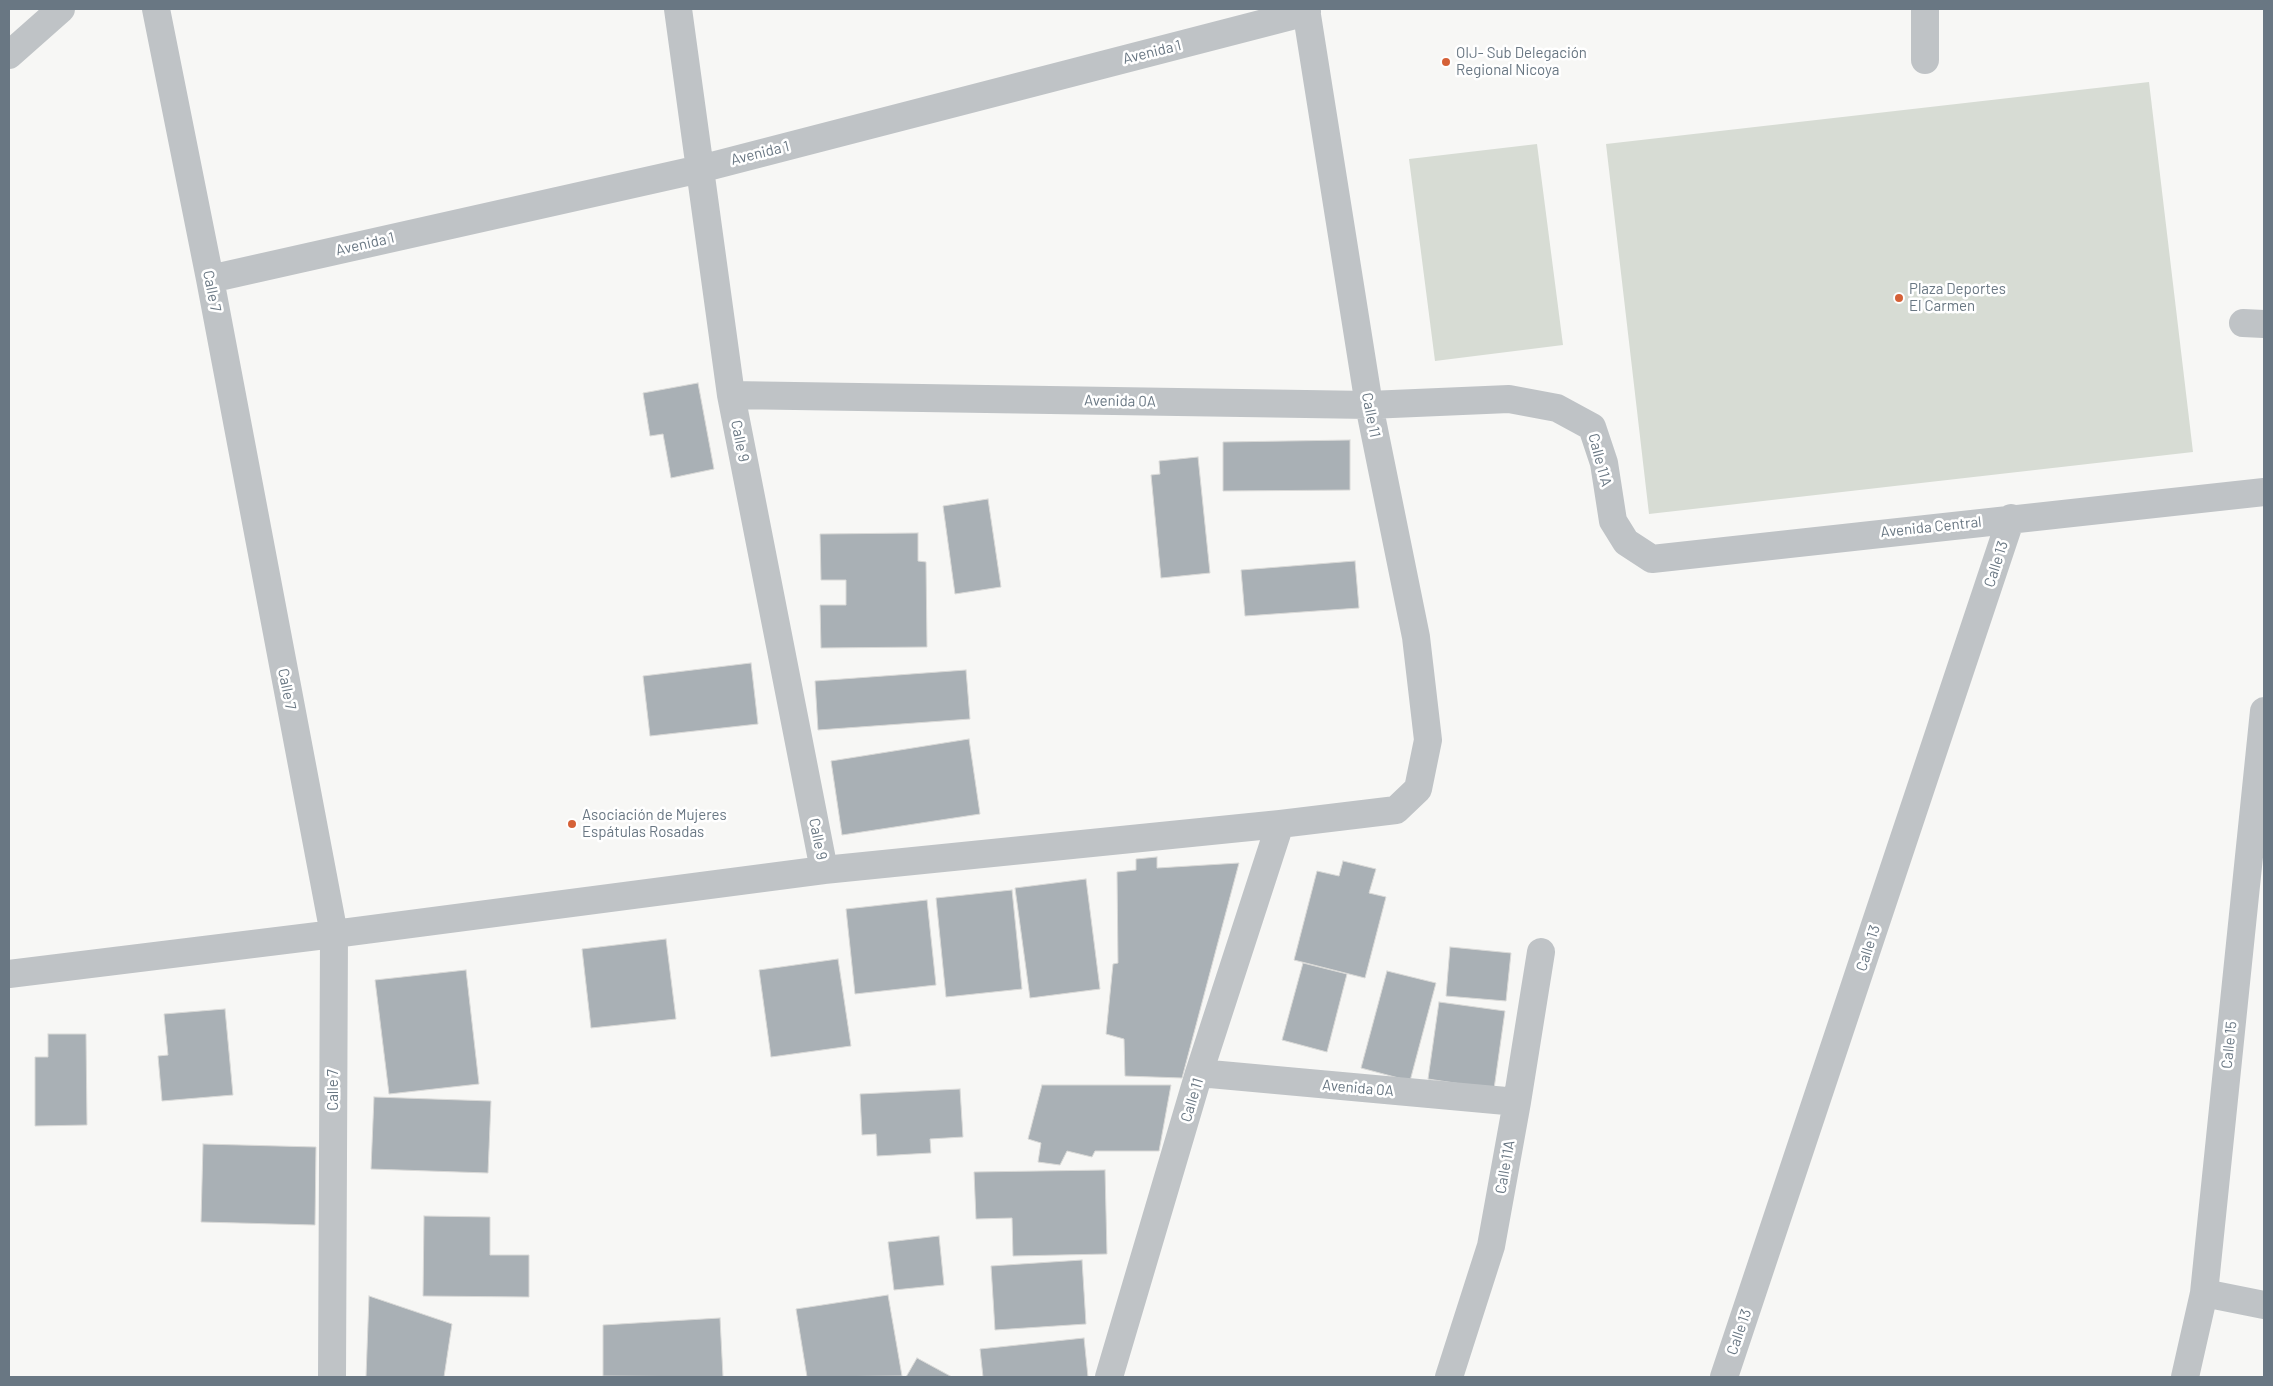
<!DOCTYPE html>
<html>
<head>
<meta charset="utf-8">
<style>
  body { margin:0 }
  #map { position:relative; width:2273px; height:1386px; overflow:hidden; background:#f7f7f5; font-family:Barlow,sans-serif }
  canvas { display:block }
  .frame { position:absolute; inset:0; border:10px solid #697783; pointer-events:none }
</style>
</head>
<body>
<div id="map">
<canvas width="2273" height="1386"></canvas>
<div class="frame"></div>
</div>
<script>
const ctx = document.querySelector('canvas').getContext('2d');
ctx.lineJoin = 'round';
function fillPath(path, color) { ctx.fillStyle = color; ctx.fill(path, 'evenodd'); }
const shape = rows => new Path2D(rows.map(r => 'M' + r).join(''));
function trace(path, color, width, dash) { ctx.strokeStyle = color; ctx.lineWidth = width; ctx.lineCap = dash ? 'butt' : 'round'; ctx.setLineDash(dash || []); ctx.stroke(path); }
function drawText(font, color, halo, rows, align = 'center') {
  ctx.font = font + ' Barlow,sans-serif'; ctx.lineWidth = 5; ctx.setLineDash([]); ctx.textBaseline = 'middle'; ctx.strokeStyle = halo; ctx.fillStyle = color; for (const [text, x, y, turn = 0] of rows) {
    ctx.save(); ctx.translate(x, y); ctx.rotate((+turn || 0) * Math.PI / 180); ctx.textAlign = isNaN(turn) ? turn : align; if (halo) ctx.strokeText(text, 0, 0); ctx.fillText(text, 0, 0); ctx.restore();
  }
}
fillPath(shape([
  [2149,82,2193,452,1649,514,1606,144],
  [1537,144,1563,345,1435,361,1409,159]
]), '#d7dcd4');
const building = shape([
  [698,383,714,469,671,478,663,434,650,436,643,393,698,383],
  [1350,440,1350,490,1223,491,1223,442,1350,440],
  [1198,457,1210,573,1161,578,1151,475,1160,474,1159,461,1198,457],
  [988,499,1001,587,955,594,943,506,988,499],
  [918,533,918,561,926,562,927,647,821,648,820,605,846,605,846,580,821,580,820,534,918,533],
  [1355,561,1359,608,1245,616,1241,570,1355,561],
  [751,663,758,724,650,736,643,676,751,663],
  [966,670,970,719,818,730,815,681,966,670],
  [969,739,980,814,842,835,831,761,969,739],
  [1157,857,1157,868,1239,863,1182,1078,1125,1076,1124,1039,1106,1034,1113,964,1118,963,1117,872,1136,870,1136,859,1157,857],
  [1343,861,1376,869,1369,893,1386,897,1365,978,1294,960,1317,871,1339,876,1343,861],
  [1086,879,1100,989,1030,998,1015,888,1086,879],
  [1012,890,1022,989,946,997,936,898,1012,890],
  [927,900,936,985,855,994,846,909,927,900],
  [666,939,676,1019,591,1028,582,949,666,939],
  [1450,947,1511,953,1506,1001,1446,996,1450,947],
  [838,959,851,1046,771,1057,759,970,838,959],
  [1303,963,1347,974,1327,1052,1282,1040,1303,963],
  [466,970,479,1084,389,1094,375,980,466,970],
  [1387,971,1436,983,1410,1081,1361,1068,1387,971],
  [1439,1002,1505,1011,1494,1089,1428,1079,1439,1002],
  [225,1009,233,1095,162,1101,158,1056,168,1055,164,1014,225,1009],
  [48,1034,86,1034,87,1125,35,1126,35,1057,48,1057,48,1034],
  [1042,1085,1171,1085,1159,1151,1095,1151,1092,1157,1067,1151,1060,1165,1038,1162,1041,1143,1028,1139,1042,1085],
  [960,1089,963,1137,930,1139,931,1153,877,1156,876,1134,862,1135,860,1094,960,1089],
  [374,1097,491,1101,488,1173,371,1169,374,1097],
  [203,1144,316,1147,315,1225,201,1222,203,1144],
  [1105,1170,1107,1254,1013,1256,1012,1218,976,1219,974,1172,1105,1170],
  [424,1216,490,1217,490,1255,529,1255,529,1297,423,1296,424,1216],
  [939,1236,944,1285,894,1290,888,1242,939,1236],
  [1082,1260,1086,1324,995,1330,991,1266,1082,1260],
  [888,1295,902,1376,807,1377,796,1309,888,1295],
  [369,1296,452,1324,444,1377,366,1377,369,1296],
  [720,1318,723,1377,603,1376,603,1325,720,1318],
  [1084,1338,1088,1377,983,1377,980,1349,1084,1338],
  [917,1358,952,1377,906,1377,917,1358]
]);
fillPath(building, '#a9b0b5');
trace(building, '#d9d9d7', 1);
trace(shape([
  [156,9,210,279,334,934,332,1377],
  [678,9,731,395,824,870],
  [1925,9,1925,60],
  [9,55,61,9],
  [210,279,700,169,1307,12],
  [2243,323,2264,324],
  [731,395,1369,405,1509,399,1557,408,1592,427,1604,463,1613,521,1626,542,1652,559,2264,492],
  [9,974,334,934,824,870,1280,824,1396,810,1418,789,1428,740,1416,637,1369,405,1306,9],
  [1199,1073,1517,1102],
  [2204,1293,2264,1305],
  [1109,1377,1199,1073,1280,824],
  [1449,1377,1491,1246,1517,1102,1541,952],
  [1724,1377,2011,518],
  [2185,1377,2204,1293,2264,711]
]), '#bfc3c6', 28);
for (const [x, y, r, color] of [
  [1446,62,5,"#d56137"],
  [1899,298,5,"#d56137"],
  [572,824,5,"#d56137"]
]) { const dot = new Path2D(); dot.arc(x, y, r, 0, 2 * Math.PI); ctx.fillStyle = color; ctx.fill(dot); trace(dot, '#fff', 2); }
drawText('15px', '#697783', '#fff', [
  ["Avenida 1",1152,52,-14],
  ["Avenida 1",760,153,-14],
  ["Avenida 1",365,244,-13],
  ["Calle 7",212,291,79],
  ["Avenida 0A",1120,401,1],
  ["Calle 11",1371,415,79],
  ["Calle 9",740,441,79],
  ["Calle 11A",1600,460,75],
  ["Avenida Central",1931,527,-6],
  ["Calle 13",1996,564,-72],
  ["Calle 7",287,689,79],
  ["Calle 9",818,839,79],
  ["Calle 13",1868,948,-72],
  ["Calle 15",2229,1045,-84],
  ["Avenida 0A",1358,1088,5],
  ["Calle 7",333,1090,-90],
  ["Calle 11",1192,1100,-73],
  ["Calle 11A",1505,1167,-80],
  ["Calle 13",1739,1332,-71]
]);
drawText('15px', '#697783', '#fff', [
  ["OIJ- Sub Delegación",1456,53],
  ["Regional Nicoya",1456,70],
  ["Plaza Deportes",1909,289],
  ["El Carmen",1909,306],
  ["Asociación de Mujeres",582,815],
  ["Espátulas Rosadas",582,832]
], 'left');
</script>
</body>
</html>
